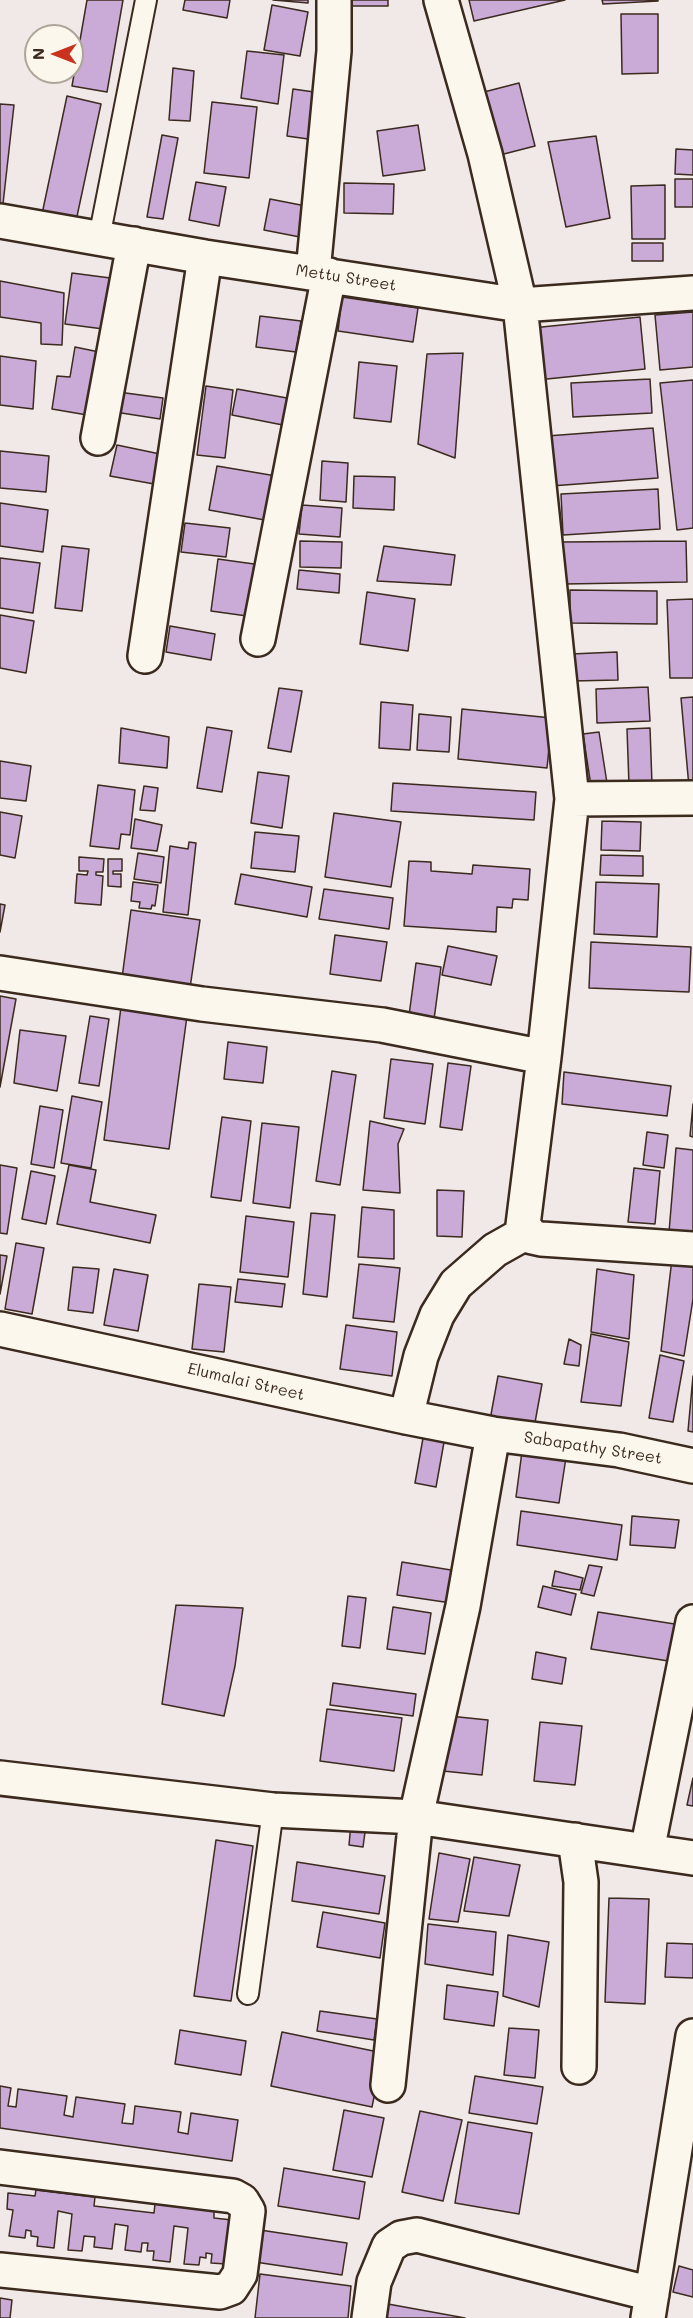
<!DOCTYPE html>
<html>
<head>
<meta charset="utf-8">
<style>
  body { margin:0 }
  #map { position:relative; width:693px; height:2318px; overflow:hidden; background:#f1e8e8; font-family:Mali,sans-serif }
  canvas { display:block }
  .north { position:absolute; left:24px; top:24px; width:60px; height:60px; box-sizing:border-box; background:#fbf7ec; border:2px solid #aea59a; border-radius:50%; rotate:270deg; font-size:16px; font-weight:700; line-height:24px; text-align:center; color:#3b2a1e }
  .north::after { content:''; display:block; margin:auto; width:21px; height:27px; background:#c8321e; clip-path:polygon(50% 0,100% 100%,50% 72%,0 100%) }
</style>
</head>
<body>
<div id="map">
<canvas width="693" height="2318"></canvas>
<div class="north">N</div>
</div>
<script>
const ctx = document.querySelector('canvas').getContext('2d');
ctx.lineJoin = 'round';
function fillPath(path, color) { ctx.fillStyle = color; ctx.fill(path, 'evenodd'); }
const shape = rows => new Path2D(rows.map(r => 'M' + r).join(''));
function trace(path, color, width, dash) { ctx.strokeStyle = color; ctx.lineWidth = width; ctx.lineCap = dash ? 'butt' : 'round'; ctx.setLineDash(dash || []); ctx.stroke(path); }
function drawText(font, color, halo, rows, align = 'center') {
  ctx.font = font + ' Mali,sans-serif'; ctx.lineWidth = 6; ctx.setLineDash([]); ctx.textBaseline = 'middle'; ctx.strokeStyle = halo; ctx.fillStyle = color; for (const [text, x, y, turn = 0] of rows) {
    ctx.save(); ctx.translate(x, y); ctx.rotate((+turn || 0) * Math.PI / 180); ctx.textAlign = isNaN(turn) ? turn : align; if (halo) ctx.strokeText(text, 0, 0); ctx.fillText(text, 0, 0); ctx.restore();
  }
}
const building = shape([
  [87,0,123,0,107,92,72,86,87,0],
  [185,0,230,0,227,18,183,10,185,0],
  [273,0,308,0,308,3,273,0],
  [334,0,388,0,388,6,334,6,334,0],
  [469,0,565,0,474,21,469,0],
  [602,0,658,0,658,1,603,4,602,0],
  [272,5,308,12,300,56,264,50,272,5],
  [621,14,658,14,658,73,622,74,621,14],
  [247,51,284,55,278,104,241,98,247,51],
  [173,68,194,71,190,121,169,120,173,68],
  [519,83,535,146,500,155,484,92,519,83],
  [293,89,328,94,322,141,287,136,293,89],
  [67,96,101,104,76,221,42,214,67,96],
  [212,102,257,107,249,178,204,173,212,102],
  [0,104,14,105,3,204,0,204,0,104],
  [418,125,425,170,383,176,377,131,418,125],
  [162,135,178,138,163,219,147,217,162,135],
  [596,136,610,218,566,227,548,142,596,136],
  [676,149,693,150,693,175,675,174,676,149],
  [675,179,693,179,693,207,675,207,675,179],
  [196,182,226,187,219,226,189,220,196,182],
  [344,183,394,184,393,214,344,213,344,183],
  [665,185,665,239,632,239,631,186,665,185],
  [270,199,316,208,310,239,264,230,270,199],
  [632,243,663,243,663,261,632,261,632,243],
  [72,273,118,279,111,330,65,324,72,273],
  [0,281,64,293,62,345,41,344,41,323,0,317,0,281],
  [342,297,418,308,413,342,338,331,342,297],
  [693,312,693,367,660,370,655,315,693,312],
  [260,316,301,321,296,352,256,347,260,316],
  [640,317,645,369,537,380,532,328,640,317],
  [75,347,104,353,93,416,52,409,57,376,70,377,75,347],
  [463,353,455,458,418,444,427,354,463,353],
  [0,356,36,361,33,409,0,405,0,356],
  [359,362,397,366,391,422,354,418,359,362],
  [650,379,652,413,573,417,571,383,650,379],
  [693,380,693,528,677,530,660,383,693,380],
  [206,386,233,390,225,458,197,455,206,386],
  [237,389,298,400,293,427,232,415,237,389],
  [118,392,163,398,160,419,115,412,118,392],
  [653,428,658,478,551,486,547,436,653,428],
  [117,445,160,454,154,484,110,476,117,445],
  [0,451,49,456,46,492,0,488,0,451],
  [322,461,348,463,346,502,320,500,322,461],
  [217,466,288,478,276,522,209,510,217,466],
  [354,476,395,477,394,510,353,508,354,476],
  [658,489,660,529,563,535,561,494,658,489],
  [0,503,48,510,43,552,0,546,0,503],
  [302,505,342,508,340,537,299,534,302,505],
  [185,523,230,528,226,557,181,552,185,523],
  [300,541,342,542,341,568,300,567,300,541],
  [686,541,687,582,564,584,563,542,686,541],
  [62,546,89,549,82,611,55,608,62,546],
  [384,546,455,555,451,585,377,581,384,546],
  [0,558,40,563,33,613,0,608,0,558],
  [218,559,254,564,247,616,211,611,218,559],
  [299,570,340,574,339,593,297,589,299,570],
  [570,590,657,591,657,624,570,623,570,590],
  [367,592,415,599,408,651,360,644,367,592],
  [693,599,693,678,670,678,667,600,693,599],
  [0,615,34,621,26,673,0,668,0,615],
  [170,626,215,634,211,660,166,652,170,626],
  [617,652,618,680,572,681,571,654,617,652],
  [648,687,650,721,597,723,596,689,648,687],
  [279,688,302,691,291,752,268,748,279,688],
  [693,697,693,786,689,787,681,698,693,697],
  [381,702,413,705,410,750,379,748,381,702],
  [462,709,552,718,547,768,458,759,462,709],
  [419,714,451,717,449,752,417,750,419,714],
  [207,727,232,731,222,792,197,788,207,727],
  [121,728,169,737,167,768,119,763,121,728],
  [650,728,652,784,629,785,627,729,650,728],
  [599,732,607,783,591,786,583,734,599,732],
  [0,761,31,766,26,801,0,798,0,761],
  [258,772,289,776,282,828,251,823,258,772],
  [393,783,536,792,534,820,391,811,393,783],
  [98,785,135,790,130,835,121,834,119,849,90,846,98,785],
  [144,786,158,788,155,811,140,810,144,786],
  [0,812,22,816,15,858,0,855,0,812],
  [334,813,401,822,391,887,325,877,334,813],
  [135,819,162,825,157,851,131,848,135,819],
  [602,821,641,822,640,851,601,850,602,821],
  [255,832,299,836,295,872,251,868,255,832],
  [189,842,196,843,188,915,163,912,170,846,188,849,189,842],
  [138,853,164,857,161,883,134,879,138,853],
  [601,855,643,856,643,876,600,875,601,855],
  [79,857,104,859,103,872,96,872,96,875,103,876,101,905,75,903,77,874,87,875,88,871,79,871,79,857],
  [108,859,122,859,122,871,113,871,113,874,121,874,121,887,108,886,108,859],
  [409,861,431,862,431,871,472,874,473,865,530,869,528,900,513,899,512,908,497,907,496,932,404,926,409,861],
  [241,874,312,887,307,917,235,904,241,874],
  [133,882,158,885,155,906,152,905,151,909,139,908,140,902,131,901,133,882],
  [596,882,659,884,657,937,594,934,596,882],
  [324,889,393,898,389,929,319,919,324,889],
  [0,904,5,905,0,932,0,904],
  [131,910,200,920,190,988,122,978,131,910],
  [335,935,387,942,381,981,330,974,335,935],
  [591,942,691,947,689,992,589,988,591,942],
  [448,946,497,956,491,985,442,975,448,946],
  [416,963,441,967,433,1027,408,1023,416,963],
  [0,996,16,999,0,1087,0,996],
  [121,1007,187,1016,169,1149,104,1140,121,1007],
  [90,1016,109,1019,99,1086,79,1083,90,1016],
  [20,1030,66,1036,57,1091,14,1083,20,1030],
  [228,1042,267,1047,263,1083,224,1079,228,1042],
  [391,1059,433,1064,425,1124,384,1118,391,1059],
  [448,1063,471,1066,462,1130,440,1127,448,1063],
  [332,1071,356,1075,340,1185,316,1181,332,1071],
  [564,1072,671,1086,667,1116,562,1104,564,1072],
  [72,1096,102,1102,91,1168,61,1163,72,1096],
  [693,1104,693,1137,690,1136,693,1104],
  [40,1106,63,1110,54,1168,31,1164,40,1106],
  [222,1117,251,1121,241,1201,211,1197,222,1117],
  [370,1121,404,1129,398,1144,400,1193,363,1190,370,1121],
  [262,1123,299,1127,290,1208,253,1203,262,1123],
  [647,1132,668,1135,664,1168,643,1165,647,1132],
  [676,1148,693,1150,693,1234,669,1232,676,1148],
  [0,1165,17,1168,7,1234,0,1233,0,1165],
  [69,1165,96,1170,90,1202,156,1215,150,1243,57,1224,69,1165],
  [634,1168,660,1171,655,1224,628,1222,634,1168],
  [31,1171,55,1176,46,1224,22,1219,31,1171],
  [437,1190,464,1191,462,1237,437,1236,437,1190],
  [362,1207,394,1210,394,1259,358,1257,362,1207],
  [311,1213,335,1215,327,1297,303,1294,311,1213],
  [246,1216,294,1222,288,1277,240,1272,246,1216],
  [16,1243,44,1248,32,1314,5,1309,16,1243],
  [0,1255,7,1256,0,1294,0,1255],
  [672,1259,693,1263,693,1299,684,1356,661,1351,672,1259],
  [359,1264,400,1268,394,1322,353,1318,359,1264],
  [73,1267,99,1269,93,1313,68,1310,73,1267],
  [114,1269,148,1275,138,1331,104,1325,114,1269],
  [597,1269,634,1275,629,1339,591,1332,597,1269],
  [238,1279,285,1284,282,1307,235,1302,238,1279],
  [199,1284,231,1287,224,1352,192,1349,199,1284],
  [346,1325,397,1332,392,1376,340,1369,346,1325],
  [591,1334,629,1342,621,1406,581,1402,591,1334],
  [569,1339,581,1345,579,1366,564,1364,569,1339],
  [660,1355,684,1361,673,1422,649,1418,660,1355],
  [498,1376,542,1384,534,1428,490,1420,498,1376],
  [693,1376,693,1432,688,1431,693,1376],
  [425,1427,446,1431,436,1487,415,1483,425,1427],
  [523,1444,567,1451,559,1503,516,1497,523,1444],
  [521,1511,622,1525,617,1560,517,1545,521,1511],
  [632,1516,679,1520,675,1548,630,1545,632,1516],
  [402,1562,457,1571,451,1603,397,1595,402,1562],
  [589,1565,602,1567,594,1596,581,1593,589,1565],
  [555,1571,583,1578,580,1590,552,1586,555,1571],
  [543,1586,576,1594,571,1615,538,1607,543,1586],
  [348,1596,366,1598,360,1648,342,1646,348,1596],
  [176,1605,243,1608,235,1666,224,1716,162,1704,176,1605],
  [393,1607,431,1613,425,1654,387,1649,393,1607],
  [598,1612,681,1625,675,1662,591,1649,598,1612],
  [536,1652,566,1658,562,1684,532,1679,536,1652],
  [333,1683,416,1694,413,1716,330,1705,333,1683],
  [327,1709,402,1718,394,1771,320,1761,327,1709],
  [449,1716,488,1720,482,1775,443,1771,449,1716],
  [540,1722,582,1726,575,1785,534,1781,540,1722],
  [693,1778,693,1806,687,1805,693,1778],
  [351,1823,366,1825,363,1847,349,1845,351,1823],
  [216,1840,253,1846,231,2001,194,1996,216,1840],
  [439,1853,470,1859,458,1922,429,1919,439,1853],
  [474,1857,520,1865,509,1916,464,1911,474,1857],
  [297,1862,385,1876,379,1914,292,1901,297,1862],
  [609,1898,649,1899,645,2004,605,2002,609,1898],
  [323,1912,385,1923,380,1958,317,1947,323,1912],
  [428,1924,496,1932,493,1975,425,1964,428,1924],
  [508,1935,549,1942,539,2007,503,1996,508,1935],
  [667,1943,693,1944,693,1978,665,1977,667,1943],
  [447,1985,498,1992,494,2026,444,2019,447,1985],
  [320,2011,377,2019,374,2040,317,2031,320,2011],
  [509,2028,539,2030,535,2078,504,2075,509,2028],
  [180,2030,246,2041,241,2075,175,2064,180,2030],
  [282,2032,383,2053,372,2107,271,2086,282,2032],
  [475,2076,543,2087,537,2124,469,2113,475,2076],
  [0,2086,11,2088,8,2106,16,2107,18,2089,67,2096,64,2115,73,2117,76,2097,125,2104,122,2123,133,2124,135,2106,181,2112,178,2132,188,2134,191,2113,238,2120,232,2161,0,2128,0,2086],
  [344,2110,384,2118,372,2177,333,2170,344,2110],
  [420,2111,462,2120,443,2201,402,2192,420,2111],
  [468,2122,532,2133,519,2214,455,2203,468,2122],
  [284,2168,365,2182,359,2219,278,2206,284,2168],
  [36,2190,95,2197,94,2206,154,2213,155,2204,214,2211,214,2218,241,2221,226,2264,211,2263,212,2254,206,2253,206,2258,200,2257,199,2265,184,2264,188,2228,174,2226,170,2262,153,2260,154,2251,147,2251,148,2243,142,2243,141,2252,125,2250,128,2226,115,2224,112,2249,94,2247,95,2237,84,2236,82,2251,68,2250,72,2214,58,2211,54,2248,37,2246,38,2237,31,2236,31,2231,26,2230,25,2238,9,2236,13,2210,7,2209,8,2193,35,2196,36,2190],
  [260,2230,347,2243,342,2275,255,2262,260,2230],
  [679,2266,693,2270,693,2297,673,2292,679,2266],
  [260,2274,351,2286,348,2318,255,2318,260,2274],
  [0,2298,12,2300,10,2318,0,2318,0,2298],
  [388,2304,465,2318,386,2318,388,2304]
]);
fillPath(building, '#caaad6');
trace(building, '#3b2a1e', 1.5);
const service = shape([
  [99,238,146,0],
  [248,1994,273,1810]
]);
const minor = shape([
  [441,0,485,154,520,305,572,799,544,1057,523,1225,532,1237,541,1239,693,1249],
  [0,221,205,257,520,305,693,293],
  [313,272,334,51,334,0],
  [98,438,134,244],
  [258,639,329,275],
  [145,656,205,257],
  [572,799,693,798],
  [0,973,202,1004,382,1025,544,1057],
  [0,1329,406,1417,493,1434,619,1450,693,1466],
  [406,1417,421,1356,437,1315,456,1284,495,1250,527,1232],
  [0,1778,273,1810,416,1817,693,1858],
  [575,1840,581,1882,579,2067],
  [647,1851,693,1622],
  [388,2085,416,1817,463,1606,493,1434],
  [0,2167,233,2196,242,2201,248,2211,240,2274,231,2288,220,2292,0,2270],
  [369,2318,374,2282,389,2246,401,2238,417,2235,652,2294],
  [648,2318,693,2036]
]);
trace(service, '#3b2a1e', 24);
trace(minor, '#3b2a1e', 38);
trace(service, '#fbf7ec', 20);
trace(minor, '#fbf7ec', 33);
drawText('16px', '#3b2a1e', '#fbf7ec', [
  ["Mettu Street",346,278,9],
  ["Elumalai Street",246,1382,13],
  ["Sabapathy Street",593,1448,9]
]);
</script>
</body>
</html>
